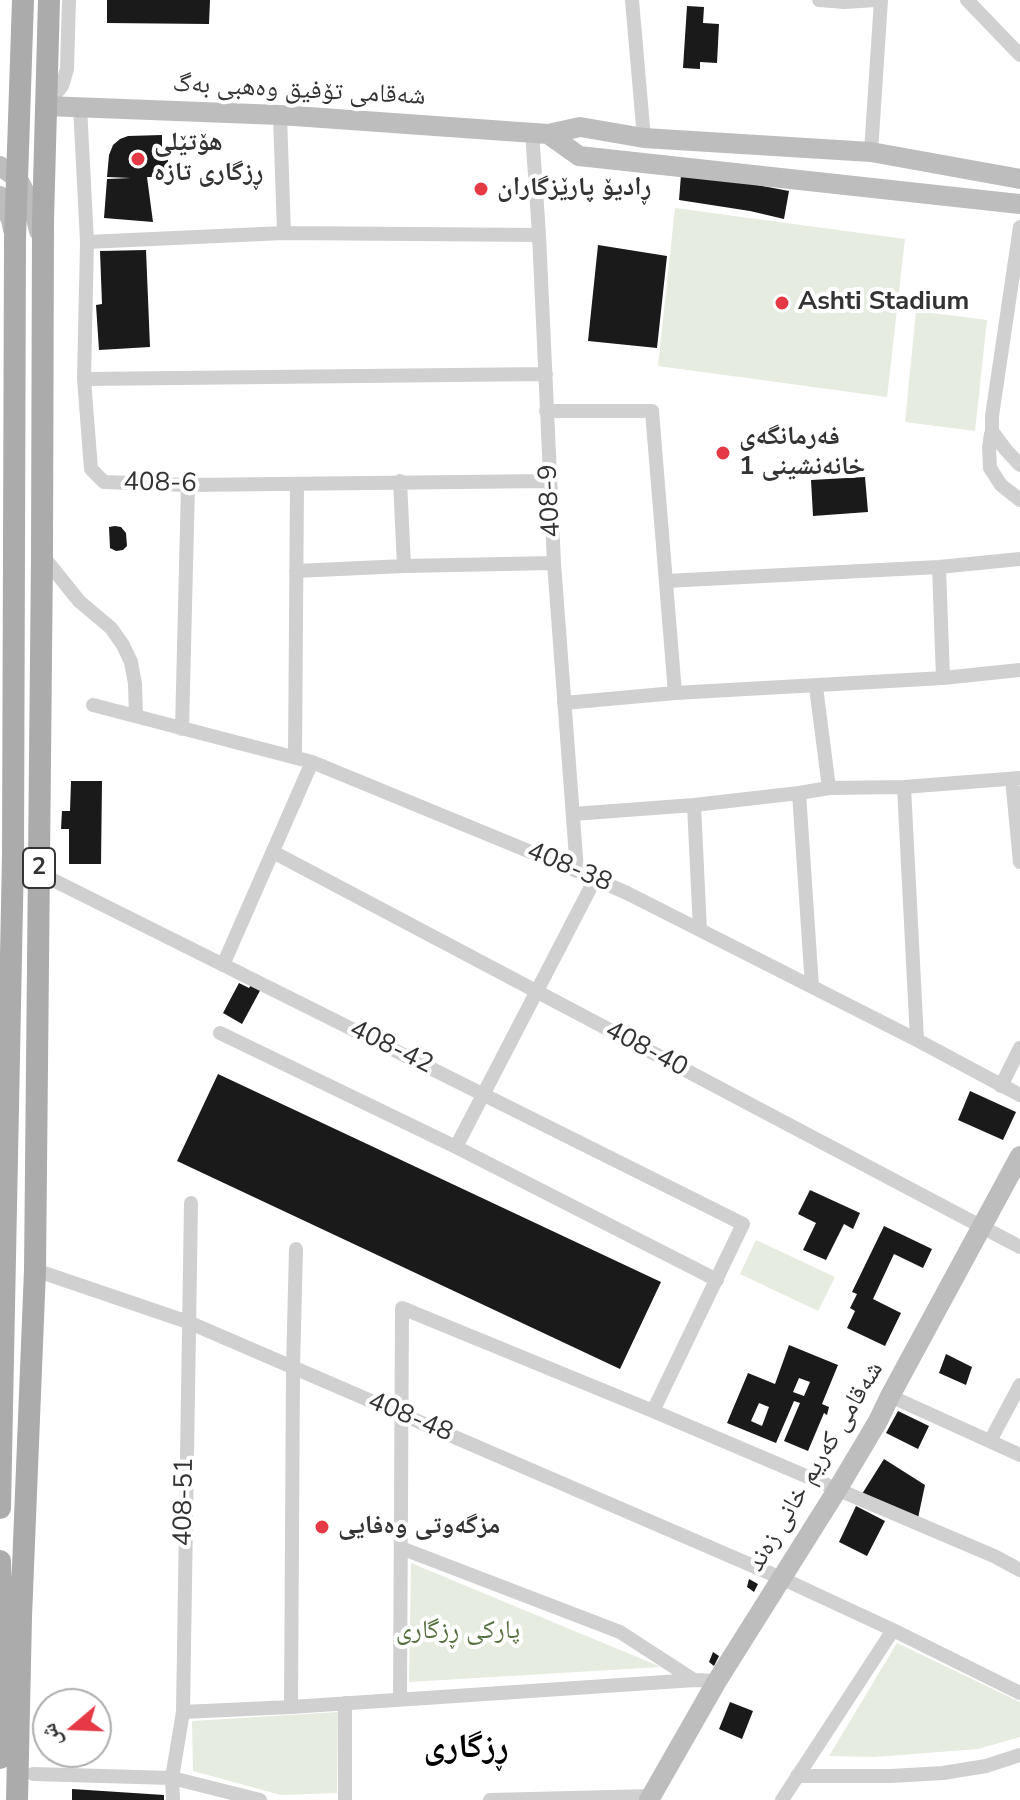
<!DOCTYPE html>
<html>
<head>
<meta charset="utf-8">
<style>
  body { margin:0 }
  #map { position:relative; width:1020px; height:1800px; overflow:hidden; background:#fff; font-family:"Nunito Sans","Noto Naskh Arabic",sans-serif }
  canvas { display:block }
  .north { position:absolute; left:32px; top:1688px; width:80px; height:80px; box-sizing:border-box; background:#fff; border:2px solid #adadad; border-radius:50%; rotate:251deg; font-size:22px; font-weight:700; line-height:32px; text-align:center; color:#333 }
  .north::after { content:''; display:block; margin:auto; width:28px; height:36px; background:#e63946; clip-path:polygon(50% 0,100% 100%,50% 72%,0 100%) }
</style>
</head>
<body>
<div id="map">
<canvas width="1020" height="1800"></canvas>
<div class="north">ش</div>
</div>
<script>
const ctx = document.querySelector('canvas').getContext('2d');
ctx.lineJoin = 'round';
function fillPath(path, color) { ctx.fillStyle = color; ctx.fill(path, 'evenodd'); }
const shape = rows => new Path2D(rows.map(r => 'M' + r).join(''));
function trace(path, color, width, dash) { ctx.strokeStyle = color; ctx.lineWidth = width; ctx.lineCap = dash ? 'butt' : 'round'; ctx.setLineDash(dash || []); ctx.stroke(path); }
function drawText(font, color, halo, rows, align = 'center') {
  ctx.font = font + ' "Nunito Sans","Noto Naskh Arabic",sans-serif'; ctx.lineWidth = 8; ctx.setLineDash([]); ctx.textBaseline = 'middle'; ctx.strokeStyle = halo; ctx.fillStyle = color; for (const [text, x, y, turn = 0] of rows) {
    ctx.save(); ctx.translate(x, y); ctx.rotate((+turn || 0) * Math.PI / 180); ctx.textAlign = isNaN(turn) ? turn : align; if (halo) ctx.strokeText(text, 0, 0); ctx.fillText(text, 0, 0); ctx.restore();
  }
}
fillPath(shape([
  [675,208,905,239,887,397,658,366],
  [916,311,987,320,975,431,905,422],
  [756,1240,835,1277,818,1311,740,1274],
  [411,1563,661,1667,409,1682],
  [897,1643,1020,1702,1020,1737,978,1749,874,1757,829,1756],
  [338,1712,337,1793,281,1795,193,1771,192,1721]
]), '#e6ecdf');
fillPath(shape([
  [107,0,210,0,209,24,107,23],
  [687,6,704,7,703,23,719,24,717,63,700,62,700,69,683,68],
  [162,135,162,148,168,148,168,177,147,177,153,222,104,218,107,179,131,178,107,177,109,155,113,145,120,139,128,136],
  [681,175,752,184,789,191,784,219,750,211,679,200],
  [598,245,667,256,657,348,588,341],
  [146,250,150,347,99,350,96,305,102,304,100,251],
  [865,477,868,512,813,516,811,480],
  [115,526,121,527,126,533,127,546,123,550,116,551,110,548,109,527],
  [71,781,102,781,101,864,69,864,69,829,61,829,62,811,70,811],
  [239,983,249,988,252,983,262,987,242,1024,223,1013],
  [218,1074,661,1282,620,1369,177,1161],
  [970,1091,1016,1112,1003,1140,958,1120],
  [810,1190,860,1213,853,1229,844,1224,826,1260,803,1250,816,1223,798,1214],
  [884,1226,932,1249,923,1268,894,1254,873,1299,901,1313,885,1346,847,1328,855,1311,850,1308,857,1294,852,1292],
  [789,1345,838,1365,822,1404,829,1407,827,1415,824,1413,808,1451,784,1441,800,1403,794,1401,776,1443,727,1423,748,1373,775,1384],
  [799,1378,810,1382,804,1396,793,1392],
  [759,1403,769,1407,762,1426,751,1421],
  [946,1354,972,1367,966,1385,939,1373],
  [898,1411,929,1426,918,1449,886,1433],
  [884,1459,925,1485,918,1518,862,1494],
  [856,1506,885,1521,867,1556,839,1542],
  [749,1579,758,1584,754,1592,747,1587],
  [713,1652,719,1656,714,1666,709,1662],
  [730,1702,753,1711,742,1739,719,1729],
  [72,1789,164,1795,164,1800,72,1800]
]), '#1a1a1a');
trace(shape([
  [632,0,644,138],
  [819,0,844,2,876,0],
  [967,0,1020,55],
  [46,105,62,86,67,69,69,0],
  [80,106,87,242,84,379,91,469,104,482,188,485,549,481],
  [280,115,284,233],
  [532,131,539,235,554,563,577,871],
  [871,152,881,0],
  [87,242,284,233,539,235],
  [84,379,546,374],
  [546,411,652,411,675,693],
  [992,433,992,416,1020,227],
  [1020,465,1006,450,994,434,991,434,989,447,990,468,1001,485,1020,500],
  [400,481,404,566],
  [42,555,79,601,111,628,123,645,131,662,135,684,136,716],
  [939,567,943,678],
  [296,571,404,566,554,563],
  [666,581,939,567,1020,559],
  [816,687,829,788],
  [564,703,675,693,943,678,1020,670],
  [93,705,312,762,577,871,627,893,917,1040,1020,1095],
  [182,729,188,485],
  [295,757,297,484],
  [1012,779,1020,862],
  [904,787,917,1040],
  [799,793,812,987],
  [694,805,700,930],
  [573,814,694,805,799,793,829,788,904,787,1020,778],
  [273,852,1020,1247],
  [39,873,743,1224,653,1411],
  [223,965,312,762],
  [220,1033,456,1147,717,1280],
  [1001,1086,1020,1048],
  [456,1147,595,879],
  [35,1270,188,1322,781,1578,893,1630,1020,1693],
  [890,1396,1020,1455],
  [990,1441,1020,1385],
  [401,1548,620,1632,694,1680],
  [400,1699,402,1308,653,1411,994,1556,1020,1570],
  [291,1707,293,1368,296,1249],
  [183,1712,291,1707,695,1680,717,1681],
  [33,1774,172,1778,260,1800],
  [797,1776,891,1776,943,1773,986,1766,1020,1755],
  [173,1800,172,1778,183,1712,191,1203],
  [345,1800,345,1703],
  [490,1800,651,1796],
  [782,1800,893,1630]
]), '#d0d0d0', 14);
trace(shape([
  [46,106,280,115,548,134,580,127,644,138,871,152,1020,179],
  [548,134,579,156,1020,204],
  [0,166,18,179,34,210,39,231],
  [0,196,11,220,13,230],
  [649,1800,717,1681,837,1490,878,1421,890,1396,1020,1156]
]), '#bdbdbd', 20);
trace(shape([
  [0,1508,13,855,15,239,23,0],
  [0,1561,2,1621,0,1758],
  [17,1800,21,1617,35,1270,42,555,43,220,49,0]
]), '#ababab', 22);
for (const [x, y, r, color] of [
  [138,159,8,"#e63946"],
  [481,189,8,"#e63946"],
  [782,303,8,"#e63946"],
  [723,453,8,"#e63946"],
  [322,1527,8,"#e63946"]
]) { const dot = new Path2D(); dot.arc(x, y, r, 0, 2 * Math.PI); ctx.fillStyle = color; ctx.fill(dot); trace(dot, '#fff', 3); }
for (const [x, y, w] of [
  [39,868,32]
]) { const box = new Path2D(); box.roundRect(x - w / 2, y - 20, w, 40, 6); ctx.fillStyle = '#fff'; ctx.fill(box); trace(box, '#333', 2); }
drawText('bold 24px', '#333', null, [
  ["2",39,868]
]);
drawText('26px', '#333', '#fff', [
  ["شەقامی تۆفیق وەهبی بەگ",299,91,3],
  ["408-6",160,484,1],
  ["408-9",551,501,-93],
  ["408-38",569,868,23],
  ["408-42",391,1048,26],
  ["408-40",646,1050,28],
  ["408-48",410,1418,23],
  ["شەقامی کەریم خانی زەند",816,1467,-59],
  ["408-51",185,1502,-89]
]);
drawText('bold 26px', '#333', '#fff', [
  ["هۆتێلی",154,144],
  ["ڕزگاری تازە",154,174],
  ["ڕادیۆ پارێزگاران",497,189],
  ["Ashti Stadium",798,303],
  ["فەرمانگەی",739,438],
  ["خانەنشینی 1",739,468],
  ["مزگەوتی وەفایی",338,1527]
], 'left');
drawText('26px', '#56703f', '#fff', [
  ["پارکی ڕزگاری",458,1632]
]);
drawText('bold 34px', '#000', '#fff', [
  ["ڕزگاری",466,1749]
]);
</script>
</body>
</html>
